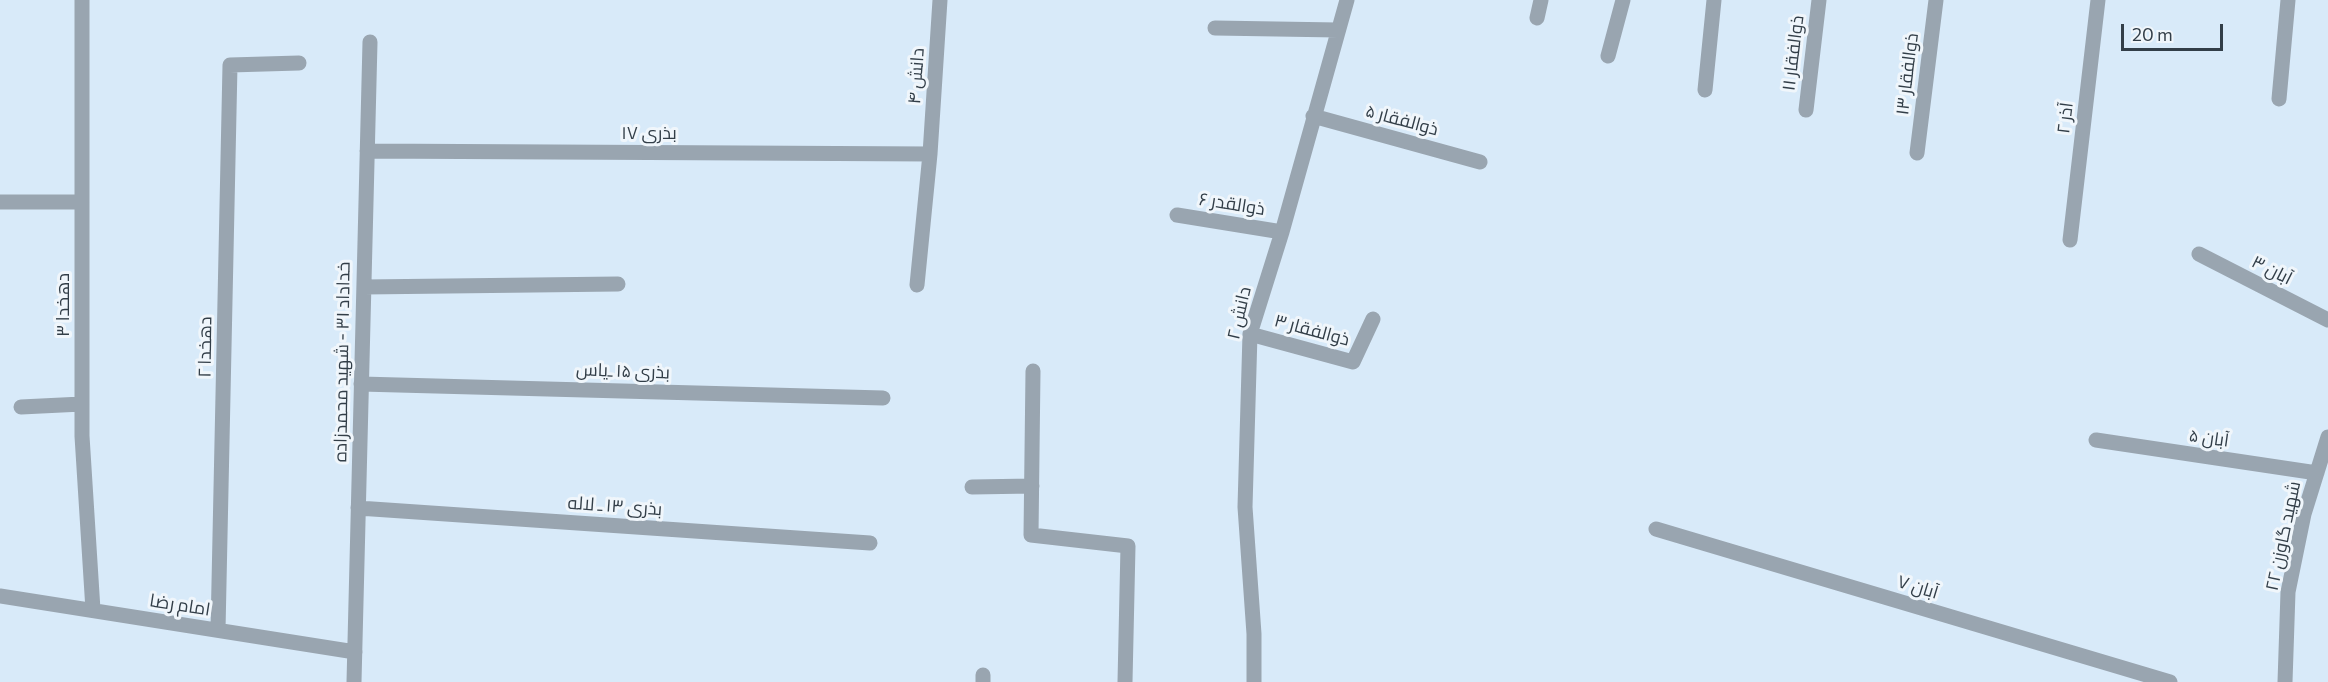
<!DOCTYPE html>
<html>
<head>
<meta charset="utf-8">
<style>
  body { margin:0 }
  #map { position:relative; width:2328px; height:682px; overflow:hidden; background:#d8eaf9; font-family:Commissioner,sans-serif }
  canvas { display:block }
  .scale { position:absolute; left:2121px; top:24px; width:102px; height:27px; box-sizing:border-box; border:3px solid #323e48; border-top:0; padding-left:8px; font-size:18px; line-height:21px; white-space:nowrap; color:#323e48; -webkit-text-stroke:4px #f0f6fb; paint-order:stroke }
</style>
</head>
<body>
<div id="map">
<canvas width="2328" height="682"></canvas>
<div class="scale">20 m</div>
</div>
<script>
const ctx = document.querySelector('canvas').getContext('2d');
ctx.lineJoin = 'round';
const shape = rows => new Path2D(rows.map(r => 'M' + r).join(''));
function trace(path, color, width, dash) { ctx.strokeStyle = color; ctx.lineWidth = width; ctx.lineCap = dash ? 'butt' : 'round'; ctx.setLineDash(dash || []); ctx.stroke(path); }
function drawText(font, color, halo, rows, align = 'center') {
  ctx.font = font + ' Commissioner,Cairo,sans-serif'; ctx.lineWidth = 6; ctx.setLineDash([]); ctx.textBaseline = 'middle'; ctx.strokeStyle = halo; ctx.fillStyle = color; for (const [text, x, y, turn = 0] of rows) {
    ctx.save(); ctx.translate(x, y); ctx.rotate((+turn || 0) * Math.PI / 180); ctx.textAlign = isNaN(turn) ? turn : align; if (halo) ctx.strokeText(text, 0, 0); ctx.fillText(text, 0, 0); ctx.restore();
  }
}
trace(shape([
  [82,0,82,436,93,610],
  [1537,18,1541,0],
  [1215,28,1338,30],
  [1608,56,1623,0],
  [1705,90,1714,0],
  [2279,99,2288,0],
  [1806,110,1819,0],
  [1313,116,1480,162],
  [367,151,930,154],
  [1917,153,1936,0],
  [0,202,82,202],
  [1177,215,1282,232],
  [2070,240,2098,0],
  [2199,254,2328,320],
  [917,285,930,154,940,0],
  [364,287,618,284],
  [1250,334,1353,362,1373,319],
  [1033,371,1031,535,1128,546,1125,682],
  [361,384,883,398],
  [21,407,82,404],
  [2096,440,2317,473],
  [972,487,1032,486],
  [358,508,870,543],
  [1656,529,2170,682],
  [0,596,355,652],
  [218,630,230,65,299,63],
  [983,675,983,682],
  [354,682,370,42],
  [1254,682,1254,634,1245,507,1250,334,1282,232,1347,0],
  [2285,682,2288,592,2304,514,2328,437]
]), '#99a5b0', 15);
drawText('18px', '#323e48', '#f0f6fb', [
  ["ذوالفقار ۱۱",1793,53,-83],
  ["ذوالفقار ۱۳",1907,74,-83],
  ["دانش ۴",916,76,-86],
  ["آذر ۲",2065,118,-83],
  ["ذوالفقار ۵",1402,120,15],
  ["بذری ۱۷",649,133],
  ["ذوالقدر ۶",1232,204,9],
  ["آبان ۳",2272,270,27],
  ["دهخدا ۳",63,305,-90],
  ["دانش ۲",1239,313,-77],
  ["ذوالفقار ۳",1312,330,15],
  ["دهخدا ۲",205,347,-89],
  ["خداداد ۳۱ - شهید محمدزاده",342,362,-89],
  ["بذری ۱۵ ـ‌یاس",623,371,2],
  ["آبان ۵",2209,438,8],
  ["بذری ۱۳ ـ لاله",615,506,4],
  ["شهید گاوزن ۲۲",2283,536,-78],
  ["آبان ۷",1918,587,17],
  ["امام رضا",180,605,9]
]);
</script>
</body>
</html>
